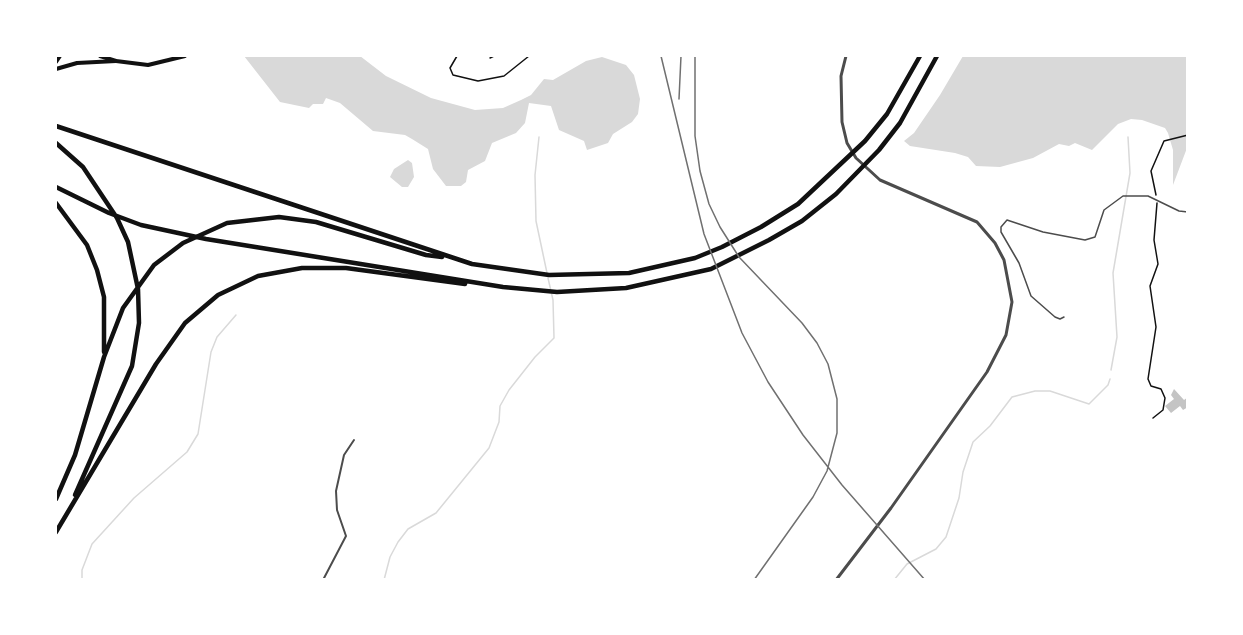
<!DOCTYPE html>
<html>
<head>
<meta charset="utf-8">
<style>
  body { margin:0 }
  #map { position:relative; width:1243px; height:635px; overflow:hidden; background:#fff; font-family:"Roboto Condensed",sans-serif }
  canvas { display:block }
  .frame { position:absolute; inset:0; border:57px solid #fff; pointer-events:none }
</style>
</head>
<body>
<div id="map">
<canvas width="1243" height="635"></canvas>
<div class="frame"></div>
</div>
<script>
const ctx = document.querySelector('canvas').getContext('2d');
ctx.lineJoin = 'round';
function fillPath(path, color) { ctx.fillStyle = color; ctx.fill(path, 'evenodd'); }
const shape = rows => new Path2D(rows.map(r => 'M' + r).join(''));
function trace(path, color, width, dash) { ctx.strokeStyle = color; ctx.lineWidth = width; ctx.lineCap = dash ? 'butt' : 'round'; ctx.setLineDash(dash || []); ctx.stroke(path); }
fillPath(shape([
  [244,56,360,56,386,76,431,98,475,110,503,108,521,100,531,95,544,79,553,80,586,61,602,57,626,65,634,75,640,99,638,114,632,122,613,134,608,143,587,150,584,141,559,130,551,106,529,103,525,123,516,133,492,143,485,161,468,170,466,182,461,186,446,186,433,169,428,149,412,139,405,135,373,131,340,103,326,98,323,104,313,104,309,108,280,102],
  [963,56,1187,56,1187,148,1173,185,1173,150,1168,133,1165,128,1142,120,1131,119,1118,124,1092,150,1075,143,1069,146,1059,144,1033,158,1000,167,976,166,968,157,955,153,910,146,904,141,914,133,940,95],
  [408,160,412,163,414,177,408,187,402,187,390,177,394,169]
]), '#d9d9d9');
trace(shape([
  [539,137,535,175,536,221,547,273],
  [1111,370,1117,337,1113,273,1130,173,1128,137],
  [56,464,56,463],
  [82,580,82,570,92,544,134,498,187,452,198,434,211,352,217,337,236,315],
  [384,580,390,557,398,542,408,529,436,513,489,448,499,422,500,406,509,390,535,357,554,338,553,300,548,278],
  [894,580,907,564,936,549,946,537,959,498,963,472,973,442,990,426,1012,397,1035,391,1050,391,1089,404,1108,385,1110,379]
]), '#d9d9d9', 1.5);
fillPath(shape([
  [1174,389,1184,400,1188,397,1188,407,1183,410,1180,406,1171,413,1165,406,1174,399,1171,395]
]), '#c4c4c4');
trace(shape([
  [457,56,450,68,453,75,478,81,504,76,529,56],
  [490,58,494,56],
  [1156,195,1151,171,1164,141,1188,135],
  [1153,418,1163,410,1165,398,1161,389,1151,386,1148,379,1156,327,1150,286,1158,264,1154,240,1157,203]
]), '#111', 1.5);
trace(shape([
  [1064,317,1060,319,1055,317,1031,296,1019,263,1001,232,1001,227,1007,220,1043,232,1085,240,1095,237,1104,210,1123,196,1148,196,1179,211,1188,212]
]), '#4c4c4c', 1.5);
trace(shape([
  [323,580,346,536,337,510,336,491,344,455,354,440]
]), '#4c4c4c', 2);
trace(shape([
  [836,580,891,508,987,372,1006,335,1012,302,1004,260,995,243,977,222,880,180,856,158,847,143,842,122,841,76,846,56]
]), '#4c4c4c', 3);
trace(shape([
  [56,62,60,56],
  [56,69,77,63,116,61]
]), '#111', 4);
trace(shape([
  [100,56,116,61,148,65,185,56]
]), '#111', 4);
trace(shape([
  [56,126,472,264,549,275,629,273,695,258,722,247,761,227,798,204,865,141,887,114,920,56],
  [56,143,83,167,117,218,128,242,138,289,139,323,132,366,75,495],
  [56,187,109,213,141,225,206,239,503,287,557,292,626,288,711,269,769,240,802,221,836,194,879,150,900,123,937,56],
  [56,203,87,245,97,270,104,297,104,352],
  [56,499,75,455,104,357,123,308,154,265,183,243,227,223,279,217,316,222,426,255,442,257],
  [56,532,156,364,185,323,218,295,258,276,302,268,346,268,465,284]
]), '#111', 4.5);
trace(shape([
  [661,56,704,234,742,333,768,382,803,435,842,485,925,580],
  [695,56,695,136,700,171,709,204,720,227,739,257,802,323,817,343,828,364,837,399,837,433,827,471,813,497,754,580],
  [679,99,681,56]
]), '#707070', 1.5);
</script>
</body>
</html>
